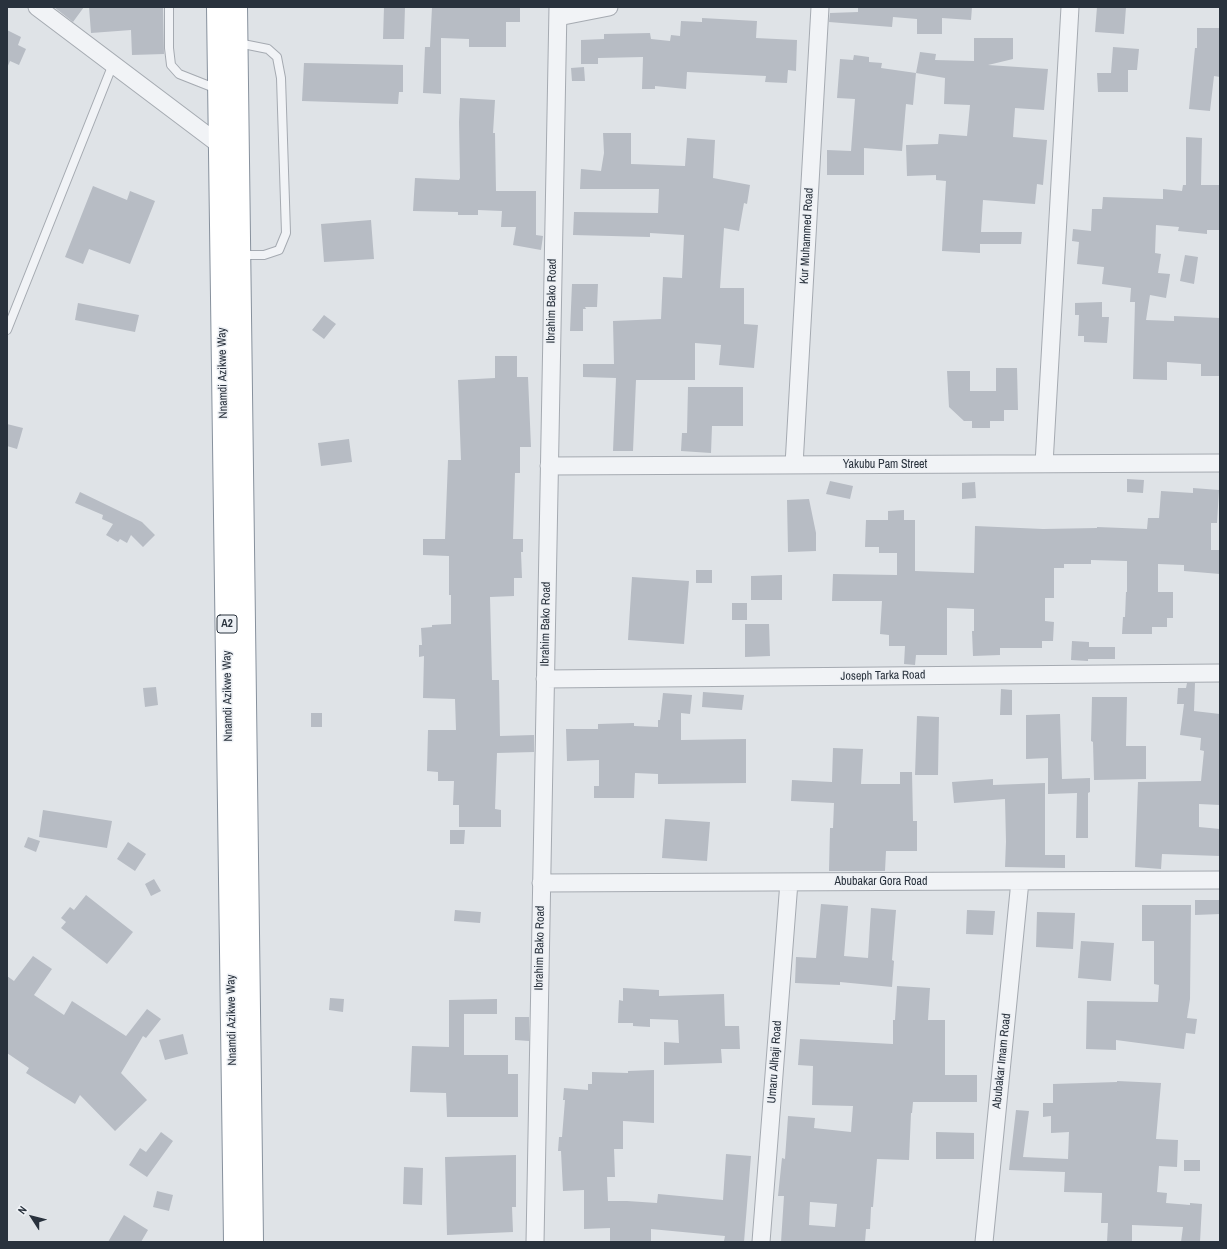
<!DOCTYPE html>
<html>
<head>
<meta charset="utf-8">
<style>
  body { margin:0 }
  #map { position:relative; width:1227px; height:1249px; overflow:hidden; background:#dfe3e7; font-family:"Archivo Narrow",sans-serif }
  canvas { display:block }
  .frame { position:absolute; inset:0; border:8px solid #29323d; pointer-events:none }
  .north { position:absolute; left:12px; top:1197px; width:40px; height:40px; -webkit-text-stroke:3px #eef1f5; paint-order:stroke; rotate:306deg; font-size:11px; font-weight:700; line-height:16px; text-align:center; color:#29323d }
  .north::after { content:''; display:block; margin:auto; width:14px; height:18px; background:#29323d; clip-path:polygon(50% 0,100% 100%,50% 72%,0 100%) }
</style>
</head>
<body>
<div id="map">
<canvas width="1227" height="1249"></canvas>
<div class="frame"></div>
<div class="north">N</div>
</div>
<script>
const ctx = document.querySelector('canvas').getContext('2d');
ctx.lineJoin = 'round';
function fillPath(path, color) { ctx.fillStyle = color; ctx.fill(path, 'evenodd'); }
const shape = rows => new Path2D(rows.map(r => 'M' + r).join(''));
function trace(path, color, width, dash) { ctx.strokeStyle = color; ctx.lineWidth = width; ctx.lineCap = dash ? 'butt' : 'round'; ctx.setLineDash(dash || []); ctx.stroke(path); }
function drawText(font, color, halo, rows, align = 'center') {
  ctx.font = font + ' "Archivo Narrow",sans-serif'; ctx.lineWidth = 3; ctx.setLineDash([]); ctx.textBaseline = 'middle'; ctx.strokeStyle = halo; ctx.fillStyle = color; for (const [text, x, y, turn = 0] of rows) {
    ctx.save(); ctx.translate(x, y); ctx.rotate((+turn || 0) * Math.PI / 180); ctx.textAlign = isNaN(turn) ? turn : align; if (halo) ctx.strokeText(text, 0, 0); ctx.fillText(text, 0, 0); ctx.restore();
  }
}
fillPath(shape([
  [54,7,84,7,73,22],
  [89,7,163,7,164,54,132,55,131,30,91,33],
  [384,7,405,7,404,39,383,39],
  [432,7,520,7,520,22,506,22,506,47,469,47,469,39,441,38,441,94,423,93,425,47,430,47],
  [858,7,972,7,971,20,942,18,942,34,917,34,917,19,893,17,892,27,829,22,830,13,858,12],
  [1097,7,1126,7,1124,34,1095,32],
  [702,18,757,21,756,38,797,40,796,71,788,70,787,83,765,82,766,76,687,72,686,89,655,86,655,89,642,89,643,57,598,58,598,64,581,64,581,40,604,39,604,34,650,33,651,39,670,41,671,35,680,36,681,21,702,22],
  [1197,28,1220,28,1220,77,1214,76,1210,111,1189,109,1195,48,1197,48],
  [7,30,21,37,18,45,26,49,19,65,10,61,7,68],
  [974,38,1013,38,1013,59,988,65,1048,69,1044,110,1015,108,1013,137,1047,140,1043,185,1037,184,1035,204,983,200,981,232,1022,232,1021,244,980,244,980,253,942,251,946,181,936,180,936,175,907,176,906,145,938,144,939,134,967,136,970,105,944,104,945,78,916,73,920,52,936,54,935,60,974,61],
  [1113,47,1139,49,1137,70,1128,70,1128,92,1098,92,1097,73,1111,73],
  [854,55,869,57,869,62,882,63,881,68,916,73,913,105,906,104,902,151,864,148,864,175,827,175,827,150,851,151,855,99,837,98,840,59,853,60],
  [304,63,403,65,403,92,399,92,398,104,302,101],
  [584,67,585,81,572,81,571,68],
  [460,98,495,100,493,133,495,133,496,191,536,191,536,235,543,236,541,250,513,245,516,227,501,227,502,211,478,210,478,215,458,215,458,212,413,211,415,178,459,180,460,178,459,122],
  [603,133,631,133,631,164,685,166,687,138,715,140,713,178,750,185,747,204,744,203,739,231,724,228,720,288,744,288,744,324,758,325,754,368,719,365,721,345,695,343,695,380,636,380,633,451,613,451,616,378,583,377,583,364,614,364,613,321,661,319,663,277,682,278,684,235,650,233,650,237,573,235,574,212,658,213,659,189,580,189,581,169,601,171,604,153],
  [1186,137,1202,138,1201,185,1220,185,1220,230,1207,230,1207,234,1178,231,1179,227,1156,225,1155,253,1161,254,1158,273,1170,274,1166,298,1150,295,1146,320,1174,321,1174,316,1220,318,1220,376,1201,376,1201,364,1167,362,1167,380,1133,379,1135,302,1130,302,1131,288,1102,284,1104,267,1077,264,1079,242,1072,241,1073,229,1091,231,1092,209,1102,209,1103,197,1163,199,1163,189,1182,191,1183,185,1186,185],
  [93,186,127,200,130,191,155,201,130,264,89,249,83,264,65,257],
  [371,220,374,259,324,262,321,224],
  [1185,255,1198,257,1194,284,1180,281],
  [572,284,598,284,597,307,585,307,586,309,583,309,583,331,570,331],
  [1102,302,1102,317,1109,317,1107,343,1084,342,1084,336,1078,336,1079,315,1075,315,1075,303],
  [78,303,139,315,135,332,75,320],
  [324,315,336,324,324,339,312,330],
  [495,356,517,356,517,377,528,377,531,447,520,447,520,473,515,473,513,539,523,539,523,552,521,552,522,578,514,578,514,596,490,597,492,680,499,680,500,736,534,735,534,752,497,753,495,809,501,810,501,827,459,827,459,805,453,805,454,781,438,781,438,772,427,771,428,730,456,730,455,699,423,698,424,656,419,657,419,645,422,645,421,628,432,627,432,625,451,624,451,595,449,595,449,556,423,555,423,539,445,539,448,460,461,460,458,380,495,378],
  [996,368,1017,368,1018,410,1004,410,1004,421,990,421,990,428,972,428,972,421,964,421,949,407,947,371,970,371,970,391,996,391],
  [688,387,743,387,743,426,712,426,711,453,681,451,682,433,687,433],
  [7,424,23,428,17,449,7,446],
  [349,439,352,462,321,466,318,443],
  [1127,479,1144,480,1143,493,1127,492],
  [830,481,853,486,850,499,826,494],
  [975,482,976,498,962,499,962,483],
  [1193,488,1219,490,1217,523,1211,523,1211,550,1220,550,1220,574,1184,571,1184,565,1158,564,1158,592,1173,592,1173,618,1167,618,1167,627,1152,627,1152,634,1122,634,1123,617,1125,617,1126,592,1127,592,1127,561,1091,560,1091,564,1064,564,1064,568,1054,568,1054,598,1045,598,1045,621,1054,622,1053,641,1042,641,1042,648,1000,648,1000,655,973,656,972,631,974,631,974,609,947,608,947,655,916,655,915,665,904,664,905,646,889,646,889,635,880,634,882,601,832,601,833,574,897,575,897,553,879,553,879,547,865,547,866,520,888,520,888,511,904,510,904,520,915,520,915,571,974,573,975,526,1043,529,1097,528,1097,527,1147,529,1148,518,1159,518,1161,491,1193,493],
  [80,492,142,522,155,535,143,547,131,535,127,543,120,539,118,542,106,535,113,524,102,519,103,515,75,503],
  [809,499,816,533,816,551,788,552,787,500],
  [696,570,712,570,712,583,696,583],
  [782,575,782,600,751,600,751,576],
  [632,577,689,581,684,644,628,640],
  [732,603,747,603,747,620,732,620],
  [745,624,769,624,770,656,745,657],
  [1072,641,1089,642,1089,647,1115,647,1115,659,1088,659,1088,661,1071,660],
  [1187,683,1195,683,1194,711,1220,714,1220,805,1199,804,1199,827,1220,829,1220,856,1162,854,1161,869,1135,867,1138,782,1201,781,1204,751,1200,750,1201,738,1180,735,1184,704,1177,704,1178,688,1186,688],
  [156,687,158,705,145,707,143,688],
  [1001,689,1012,690,1012,715,1000,715],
  [703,692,744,695,742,710,702,707],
  [663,693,692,695,690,714,681,713,681,740,746,739,746,783,658,784,658,774,635,773,634,798,594,798,594,786,599,786,599,760,567,761,566,729,598,729,598,724,634,723,634,726,658,727,658,720,660,720],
  [1092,697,1127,697,1126,746,1146,746,1146,779,1094,780,1093,742,1091,741],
  [311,713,322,713,322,727,311,727],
  [1060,714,1062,779,1090,778,1090,792,1088,793,1088,838,1076,838,1077,793,1048,794,1048,758,1026,759,1026,715],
  [917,716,939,717,938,775,915,775],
  [833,748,863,749,861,784,900,784,900,772,912,772,913,821,917,821,917,851,886,851,885,871,829,871,830,828,833,828,834,803,791,801,792,780,832,782],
  [993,779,993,785,1045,783,1045,855,1065,855,1065,868,1005,867,1006,842,1005,799,954,803,952,782],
  [43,810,112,821,107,848,39,837],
  [665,819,710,822,707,861,662,858],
  [450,830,465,830,464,844,450,844],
  [28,837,40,841,36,852,24,847],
  [128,842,146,854,135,871,117,859],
  [154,879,161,891,151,896,145,884],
  [86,895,133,932,107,964,61,928,66,922,61,918,70,907,74,910],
  [1195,900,1220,900,1220,914,1195,915],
  [821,904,848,906,844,956,868,958,871,908,896,910,892,960,894,961,892,987,840,982,840,985,795,983,796,957,816,958],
  [1142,905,1191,905,1190,999,1187,1018,1197,1019,1195,1034,1186,1033,1184,1049,1116,1040,1116,1050,1086,1049,1087,1001,1158,1002,1159,985,1154,984,1154,941,1142,941],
  [455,910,481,912,480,923,454,921],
  [967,910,995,911,993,935,966,934],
  [1037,912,1075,913,1073,949,1036,947],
  [1081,941,1114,943,1111,981,1078,978],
  [33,956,52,969,34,995,64,1015,72,1001,126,1036,147,1009,161,1019,146,1038,143,1036,121,1073,147,1100,115,1131,80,1095,75,1104,26,1073,29,1068,7,1053,7,976,14,981],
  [897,986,930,988,928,1020,945,1020,945,1075,977,1075,977,1102,913,1102,912,1113,911,1113,909,1160,877,1159,873,1207,871,1207,870,1229,866,1229,865,1242,781,1242,784,1196,778,1196,782,1158,785,1159,788,1116,815,1118,814,1128,851,1132,853,1106,812,1105,813,1066,798,1065,800,1039,893,1044,893,1020,895,1020],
  [810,1202,837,1204,835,1227,809,1225],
  [623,988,659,990,659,996,724,994,725,1026,739,1026,740,1049,721,1049,722,1063,664,1065,664,1042,679,1043,678,1020,650,1019,650,1027,633,1026,633,1023,618,1023,619,1000,623,1001],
  [330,998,344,999,343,1012,329,1010],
  [497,999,497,1014,464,1014,464,1055,508,1055,508,1074,518,1074,518,1117,447,1117,446,1093,410,1092,412,1046,449,1047,449,1000],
  [515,1017,529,1017,529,1041,515,1040],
  [183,1034,188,1054,165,1060,159,1040],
  [654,1070,654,1123,623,1121,623,1149,614,1149,615,1177,607,1177,608,1201,627,1201,657,1203,658,1194,723,1200,726,1154,751,1156,744,1242,724,1241,725,1236,651,1229,651,1242,610,1242,610,1228,584,1229,584,1190,563,1191,561,1151,558,1151,559,1137,562,1137,565,1100,563,1100,564,1088,588,1090,588,1084,592,1084,592,1072,628,1073,628,1071],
  [1117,1081,1161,1083,1156,1139,1178,1140,1177,1167,1159,1166,1157,1192,1167,1193,1166,1203,1190,1205,1190,1203,1202,1204,1200,1242,1181,1242,1183,1227,1132,1225,1132,1242,1107,1242,1108,1223,1101,1223,1102,1193,1064,1192,1065,1172,1009,1170,1016,1110,1029,1111,1023,1157,1068,1159,1069,1132,1051,1133,1051,1116,1043,1117,1043,1103,1053,1103,1053,1084,1117,1082],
  [161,1132,173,1141,147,1177,129,1165,140,1148,146,1152],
  [936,1132,974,1133,974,1159,936,1159],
  [516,1155,516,1207,512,1207,513,1232,447,1235,445,1157],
  [1184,1160,1200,1160,1200,1171,1184,1171],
  [404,1167,423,1168,422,1205,403,1204],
  [157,1191,173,1195,169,1211,153,1207],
  [124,1215,148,1230,141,1242,108,1242]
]), '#b7bcc4');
const lane = shape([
  [169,7,169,48,171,65,179,74,217,89],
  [238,43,268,49,277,57,281,78,286,233,279,250,264,255,240,255],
  [7,330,113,64]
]);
const street = shape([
  [37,7,220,145],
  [558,17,609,7],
  [1044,464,1070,7],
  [794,465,820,7],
  [549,466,1220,463],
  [545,679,1220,673],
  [541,883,1220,880],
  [535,1242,558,7],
  [761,1242,789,882],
  [984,1242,1020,881]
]);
const highway = shape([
  [218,7,235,1242],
  [236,7,252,1242]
]);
trace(lane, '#a5aab1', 10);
trace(street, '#a5aab1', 19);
trace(highway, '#87919d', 24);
trace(lane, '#f1f3f6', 8);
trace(street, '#f1f3f6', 17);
trace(highway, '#fff', 22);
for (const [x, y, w] of [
  [227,624,20]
]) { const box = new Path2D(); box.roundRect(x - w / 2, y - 9, w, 18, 3); ctx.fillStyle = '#eef1f5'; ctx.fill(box); trace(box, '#29323d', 1); }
drawText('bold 11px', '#29323d', null, [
  ["A2",227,624]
]);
drawText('12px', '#29323d', '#eef1f5', [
  ["Kur Muhammed Road",807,236,-87],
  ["Ibrahim Bako Road",552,301,-89],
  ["Nnamdi Azikwe Way",223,373,-91],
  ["Yakubu Pam Street",885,465],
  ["Ibrahim Bako Road",546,624,-89],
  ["Joseph Tarka Road",883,676,-1],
  ["Nnamdi Azikwe Way",228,696,-91],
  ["Abubakar Gora Road",881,882],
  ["Ibrahim Bako Road",540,948,-89],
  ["Nnamdi Azikwe Way",232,1020,-91],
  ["Abubakar Imam Road",1002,1061,-84],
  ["Umaru Alhaji Road",775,1062,-86]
]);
</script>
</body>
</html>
